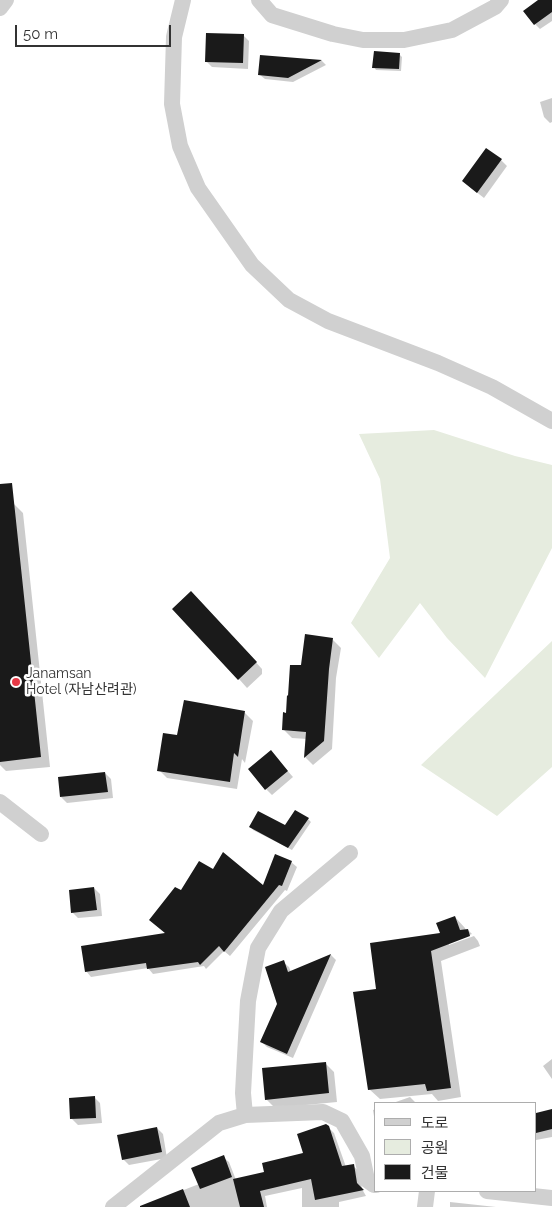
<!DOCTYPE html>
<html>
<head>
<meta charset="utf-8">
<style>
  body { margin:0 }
  #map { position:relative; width:552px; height:1207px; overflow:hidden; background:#fff; font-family:Raleway,"Noto Sans KR",sans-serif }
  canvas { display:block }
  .legend { position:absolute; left:374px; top:1102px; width:162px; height:90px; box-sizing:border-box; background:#fff; border:1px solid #adadad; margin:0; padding:6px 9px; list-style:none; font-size:15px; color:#333 }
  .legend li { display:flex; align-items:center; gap:10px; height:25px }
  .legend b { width:25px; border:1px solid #adadad }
  .scale { position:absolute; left:15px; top:25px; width:156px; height:22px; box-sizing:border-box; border:2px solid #333; border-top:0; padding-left:6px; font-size:15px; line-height:18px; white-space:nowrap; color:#333; -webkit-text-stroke:4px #fff; paint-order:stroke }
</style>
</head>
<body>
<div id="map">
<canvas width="552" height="1207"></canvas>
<ul class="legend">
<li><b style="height:6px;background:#d0d0d0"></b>도로</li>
<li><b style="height:14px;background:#e6ecdf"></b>공원</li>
<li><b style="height:14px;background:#1a1a1a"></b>건물</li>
</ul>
<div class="scale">50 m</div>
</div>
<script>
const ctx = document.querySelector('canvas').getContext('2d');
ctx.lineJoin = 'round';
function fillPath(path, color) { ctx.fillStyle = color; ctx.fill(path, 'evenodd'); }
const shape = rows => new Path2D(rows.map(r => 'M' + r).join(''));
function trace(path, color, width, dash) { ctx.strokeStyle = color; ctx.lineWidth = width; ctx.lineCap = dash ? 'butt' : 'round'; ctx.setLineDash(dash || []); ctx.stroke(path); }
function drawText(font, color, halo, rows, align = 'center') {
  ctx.font = font + ' Raleway,"Noto Sans KR",sans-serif'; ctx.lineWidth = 5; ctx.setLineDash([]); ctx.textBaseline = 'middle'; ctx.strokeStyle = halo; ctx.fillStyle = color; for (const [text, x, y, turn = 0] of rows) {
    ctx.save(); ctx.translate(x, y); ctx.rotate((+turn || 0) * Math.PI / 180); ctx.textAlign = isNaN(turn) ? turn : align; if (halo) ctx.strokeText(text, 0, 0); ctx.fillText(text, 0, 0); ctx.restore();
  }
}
fillPath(shape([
  [434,430,515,456,552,465,552,548,485,678,447,638,420,603,379,658,351,623,390,558,380,479,359,434],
  [552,641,552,767,497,816,421,765]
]), '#e6ecdf');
fillPath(shape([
  [540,0,552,0,552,21,540,29,535,24],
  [243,35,249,41,248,69,212,67,206,61],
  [399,54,402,57,401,71,376,70,374,67],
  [261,56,322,61,326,65,293,82,265,79,260,75],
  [552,98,552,122,550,123,544,117,540,102],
  [501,160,507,166,484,198,470,187,464,181],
  [13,503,23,513,50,767,6,771,0,765,0,504],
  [200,601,262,669,262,674,247,688,239,679],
  [333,640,341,648,336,678,332,749,313,765,305,757,307,739,292,738,284,730,302,667],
  [185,702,245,713,253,721,245,763,242,759,237,789,167,778,159,770,178,737],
  [271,752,293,777,272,795,266,789],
  [105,773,111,779,113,798,67,803,61,797],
  [308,819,311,822,292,850,253,830,251,827,285,827],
  [291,862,297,867,287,891,285,890,230,956,224,951,206,969,204,966,153,974,148,968,91,977,86,971,166,934,150,920,181,892,213,871,264,887],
  [94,888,100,894,102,916,78,918,72,912],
  [455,917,465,928,466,931,468,930,472,934,449,943,449,945,474,936,478,941,480,946,441,961,461,1097,438,1101,432,1094,380,1099,369,1089,378,990,442,934],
  [331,955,336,960,293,1058,267,1047,262,1042,279,1004,283,962,289,967,291,972],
  [552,1059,552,1079,543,1066],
  [325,1063,334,1072,337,1102,275,1108,266,1099],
  [94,1097,100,1103,102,1123,78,1125,72,1119],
  [410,1097,416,1103,393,1103],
  [376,1109,376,1129,373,1110],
  [549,1111,552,1114,552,1137,536,1140,536,1114],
  [328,1127,334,1133,346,1167,353,1166,359,1171,362,1189,366,1196,339,1202,339,1207,302,1207,302,1188,265,1196,267,1207,155,1207,153,1202,199,1184,223,1157,229,1162,236,1180,265,1173,305,1154],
  [157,1128,163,1134,167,1158,129,1165,123,1159],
  [450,1202,496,1207,450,1207]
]), '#0003');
fillPath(shape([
  [538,0,552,0,552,12,534,25,523,11],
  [206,33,244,34,243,63,205,62],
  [374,51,400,53,399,69,372,68],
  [260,55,322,60,288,78,258,75],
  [486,148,502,159,477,193,462,181],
  [12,483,41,757,0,762,0,484],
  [191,591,257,662,238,680,172,609],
  [305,634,333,638,329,669,324,741,304,758,306,732,282,730,283,712,286,713,287,695,288,696,290,665,301,665],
  [184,700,245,711,238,757,234,753,230,782,157,771,163,733,177,735],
  [271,750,288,771,265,790,248,769],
  [105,772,108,792,60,797,58,777],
  [295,810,309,818,288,848,249,827,258,811,285,825],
  [223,852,263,885,275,854,292,861,282,886,279,885,224,952,219,946,200,965,198,962,147,969,146,963,85,972,81,946,165,933,149,920,175,887,181,890,199,861,213,869],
  [94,887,97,910,71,913,69,890],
  [455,916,460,930,468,929,470,936,431,951,451,1088,427,1091,425,1084,368,1090,353,992,376,989,370,943,440,933,436,923],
  [331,954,287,1054,260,1042,277,1004,265,967,284,960,288,972],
  [326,1062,329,1093,265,1100,262,1068],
  [95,1096,96,1118,70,1119,69,1098],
  [552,1109,552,1129,536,1133,536,1113],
  [326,1124,329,1126,342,1166,354,1164,357,1183,364,1190,315,1200,311,1179,260,1191,264,1207,240,1207,233,1179,264,1172,262,1163,303,1153,297,1134],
  [157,1127,162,1152,122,1160,117,1135],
  [224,1155,232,1177,200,1189,191,1168],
  [183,1189,190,1207,140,1207,140,1206]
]), '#1a1a1a');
trace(shape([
  [183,0,174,37,172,104,180,146,198,188,252,265,289,300,328,321,438,363,492,387,552,421],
  [259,0,272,15,333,34,363,40,404,40,452,30,495,7,501,0],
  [0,8,6,0],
  [0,802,41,834],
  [245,1115,243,1093,248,1001,258,948,281,911,350,853],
  [487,1191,552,1198],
  [113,1207,219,1123,245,1115,323,1112,342,1121,362,1156,367,1180,374,1185,376,1185],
  [425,1207,427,1191]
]), '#d0d0d0', 16);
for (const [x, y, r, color] of [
  [16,682,5,"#e63946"]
]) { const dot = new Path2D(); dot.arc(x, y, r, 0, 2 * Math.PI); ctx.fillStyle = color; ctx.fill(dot); trace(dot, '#fff', 2); }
drawText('14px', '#333', '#fff', [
  ["Janamsan",26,674],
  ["Hotel (자남산려관)",26,690]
], 'left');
</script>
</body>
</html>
